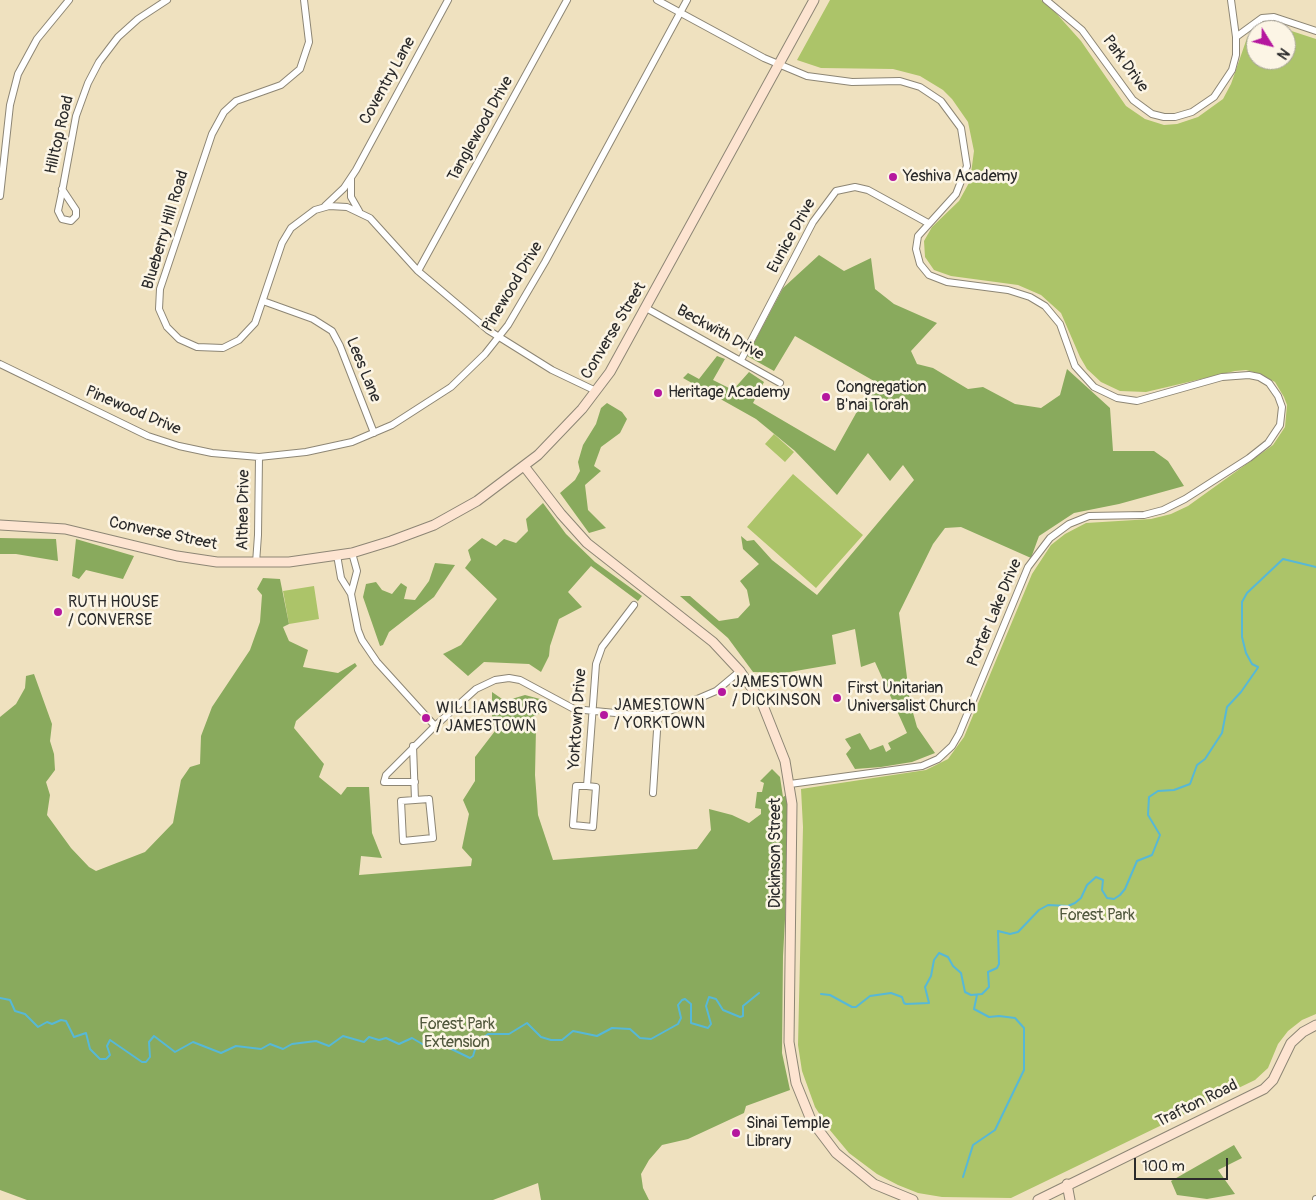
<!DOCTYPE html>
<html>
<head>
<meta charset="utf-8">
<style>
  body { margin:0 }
  #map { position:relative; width:1316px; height:1200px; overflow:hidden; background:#efe1bf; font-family:Pangolin,sans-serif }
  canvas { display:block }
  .north { position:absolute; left:1246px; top:20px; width:50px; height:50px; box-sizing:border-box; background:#fcf5e5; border:1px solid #a8a49b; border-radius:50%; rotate:126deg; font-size:14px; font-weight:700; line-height:20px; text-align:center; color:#2b2b2b }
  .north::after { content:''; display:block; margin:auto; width:18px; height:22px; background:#b5179e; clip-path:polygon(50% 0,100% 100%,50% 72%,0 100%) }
  .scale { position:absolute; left:1134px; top:1158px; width:94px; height:22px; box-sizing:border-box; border:2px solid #2b2b2b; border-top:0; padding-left:6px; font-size:15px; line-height:18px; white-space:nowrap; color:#2b2b2b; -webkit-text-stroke:4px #fcf5e5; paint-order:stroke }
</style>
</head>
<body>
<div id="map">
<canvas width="1316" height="1200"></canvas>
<div class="north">N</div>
<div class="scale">100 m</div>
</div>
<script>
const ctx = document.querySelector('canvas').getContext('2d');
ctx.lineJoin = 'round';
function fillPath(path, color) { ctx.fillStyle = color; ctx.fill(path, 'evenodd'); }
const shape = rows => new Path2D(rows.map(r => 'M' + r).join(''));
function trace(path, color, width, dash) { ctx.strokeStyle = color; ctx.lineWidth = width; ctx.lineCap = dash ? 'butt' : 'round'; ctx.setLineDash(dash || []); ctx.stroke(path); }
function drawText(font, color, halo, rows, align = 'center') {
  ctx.font = font + ' Pangolin,sans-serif'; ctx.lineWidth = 5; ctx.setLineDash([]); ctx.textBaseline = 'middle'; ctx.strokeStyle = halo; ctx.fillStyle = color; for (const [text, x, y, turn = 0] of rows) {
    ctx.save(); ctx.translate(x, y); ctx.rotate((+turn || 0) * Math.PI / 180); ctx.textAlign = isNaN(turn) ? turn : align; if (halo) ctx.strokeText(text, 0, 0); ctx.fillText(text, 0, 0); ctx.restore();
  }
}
fillPath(shape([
  [830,0,1041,0,1055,12,1081,41,1126,106,1145,119,1164,125,1177,124,1198,117,1223,99,1231,84,1247,38,1256,28,1270,24,1316,39,1316,1014,1302,1020,1288,1031,1278,1044,1268,1068,1255,1080,1011,1198,942,1197,918,1193,898,1185,877,1174,849,1153,829,1129,815,1107,802,1071,798,1045,803,827,801,789,926,770,948,759,964,737,1032,574,1051,545,1065,534,1086,523,1151,519,1171,514,1188,506,1273,445,1285,427,1287,405,1284,397,1275,382,1260,374,1246,370,1235,371,1146,392,1120,391,1101,382,1087,369,1080,357,1061,313,1041,295,1018,285,951,276,934,270,925,257,924,241,932,227,959,201,970,181,974,151,968,122,952,99,943,90,920,76,893,69,821,68,797,60],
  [1256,30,1286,30,1286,60,1256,60],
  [774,434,794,452,785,462,765,444],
  [793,474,863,535,816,588,747,527],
  [314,586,319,619,289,624,283,591]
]), '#acc469');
fillPath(shape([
  [819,255,844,271,871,258,875,289,894,304,937,323,911,351,917,364,933,368,968,389,983,387,1015,404,1041,408,1060,395,1067,369,1110,408,1113,451,1154,451,1168,461,1184,486,1119,504,1074,513,1039,536,1031,558,961,527,945,528,933,544,899,613,910,702,917,727,935,753,912,762,881,767,855,769,846,754,851,748,845,739,860,733,870,750,883,745,886,752,891,749,888,743,907,733,875,662,861,667,855,629,832,635,836,664,784,673,753,672,728,638,680,596,690,596,719,621,738,618,750,605,747,590,740,581,759,564,743,549,741,536,747,541,754,540,772,560,817,595,914,480,903,465,890,481,868,453,837,495,795,451,756,419,683,378,688,373,699,379,717,356,725,359,713,380,733,390,749,372,764,382,753,403,835,451,874,381,795,336,774,371,747,356,783,288],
  [607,403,622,412,627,419,620,433,601,447,594,466,601,471,585,485,588,510,606,528,589,533,560,493,575,480,580,471,578,462,583,445,596,424,601,408],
  [543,503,566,534,595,562,642,596,638,601,591,566,568,592,582,607,559,619,550,646,549,656,541,672,529,664,484,662,468,676,443,654,461,645,497,599,465,568,471,560,468,550,482,538,496,546,504,539,516,543,528,531,526,519],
  [0,538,56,539,58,561,16,554,0,554],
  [76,539,134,556,123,579,86,570,79,579,72,576],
  [435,563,455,565,434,597,389,632,383,645,380,646,363,597,366,584,376,582,382,590,392,594,401,583,407,587,404,599,415,600,429,581],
  [263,578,280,579,289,624,283,627,289,641,308,650,303,667,338,673,355,663,357,666,296,721,294,728,324,764,319,777,341,795,347,787,369,787,372,833,382,858,361,856,359,875,471,866,472,859,462,848,469,814,463,800,475,781,475,757,495,731,492,715,492,692,505,701,525,695,540,699,541,713,530,718,536,728,535,775,538,815,553,860,697,849,711,830,709,809,732,815,749,823,761,814,761,809,755,808,757,792,762,792,764,783,760,781,772,769,780,777,783,797,788,794,788,864,783,956,782,1053,790,1090,746,1106,744,1113,688,1139,662,1145,649,1160,641,1174,643,1188,649,1200,541,1200,538,1183,493,1200,27,1200,0,1190,0,717,16,704,25,688,26,676,34,674,52,724,50,741,54,754,55,770,46,782,50,795,47,815,71,848,89,867,96,871,145,852,173,823,181,780,190,767,200,764,201,736,212,707,250,650,260,622,262,595,257,589],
  [1234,1145,1242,1158,1218,1170,1235,1194,1207,1199,1177,1195,1171,1181]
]), '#89aa5d');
trace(shape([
  [821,994,830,995,852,1007,856,1007,870,996,891,993,902,997,904,1003,906,1004,929,1003,925,987,931,976,934,960,939,953,948,957,953,966,961,973,965,992,971,995,982,994,989,987,988,972,997,968,999,964,998,931,1010,934,1018,932,1039,910,1048,905,1068,906,1075,903,1081,898,1087,885,1096,877,1103,880,1102,890,1107,898,1114,899,1120,895,1125,889,1137,861,1152,855,1160,835,1148,815,1149,797,1158,791,1174,790,1190,784,1197,765,1205,759,1222,733,1227,707,1241,692,1257,669,1258,667,1252,664,1246,653,1242,637,1242,602,1247,593,1283,559,1316,567],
  [0,998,10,1000,15,1011,25,1014,38,1027,47,1022,52,1024,61,1020,66,1021,74,1037,86,1033,90,1049,100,1059,106,1059,110,1055,107,1046,110,1040,142,1062,146,1062,150,1057,149,1042,154,1036,175,1052,193,1042,221,1053,236,1046,261,1049,270,1044,283,1049,292,1044,316,1041,329,1046,343,1036,364,1042,369,1037,379,1040,386,1038,399,1044,412,1038,424,1045,441,1044,470,1058,473,1056,477,1043,488,1034,509,1034,527,1023,541,1037,551,1040,562,1040,573,1031,597,1036,612,1028,630,1029,640,1038,651,1039,678,1024,681,1018,678,1005,682,1000,685,999,691,1004,691,1023,708,1028,711,1024,706,1006,709,997,716,999,723,1010,740,1017,743,1016,743,1006,759,993],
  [963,1177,973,1145,995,1130,1024,1070,1024,1028,1015,1018,999,1016,989,1017,974,1009,977,995]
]), '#57b8d6', 2);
const street = shape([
  [304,0,309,42,300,69,281,85,236,101,224,112,212,134,160,289,159,309,167,327,179,339,197,347,223,348,239,340,255,323,282,243,291,228,315,210,329,206,347,207,370,218,418,271,488,330,552,370,596,391],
  [657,0,764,58,807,76,852,82,900,81,920,87,941,101,961,128,967,166,956,194,918,236,916,249,920,264,929,275,947,282,1008,290,1030,297,1045,306,1060,324,1075,366,1094,387,1117,398,1137,401,1222,377,1249,375,1259,377,1269,383,1278,396,1282,407,1280,425,1268,443,1249,458,1185,499,1163,510,1144,515,1089,516,1069,524,1050,538,1028,567,959,734,952,746,938,759,922,766,790,784],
  [1046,0,1082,30,1133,100,1152,114,1164,117,1175,117,1192,112,1214,97,1232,70,1236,55,1236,37,1262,18,1274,17,1316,31],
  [1231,0,1236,37],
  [351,179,351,197,359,211],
  [62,189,76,210,76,216,71,221,62,219,58,211,62,192,76,116,88,83,99,62,118,37,138,19,167,0],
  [0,196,10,105,18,74,37,39,69,0],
  [325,206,344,188,356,170,448,0],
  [418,271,567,0],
  [263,301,313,319,332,331,340,346,374,433],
  [646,308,780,383],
  [741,360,813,222,836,191,855,187,868,190,928,223],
  [0,364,148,436,179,446,212,453,259,457,306,452,352,442,392,425,451,387,485,354,508,325,545,262,687,0],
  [352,553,357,571,351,594,358,630,362,640,377,662,435,726],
  [337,555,341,578,351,594],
  [256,563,258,535,259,457],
  [413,746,415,800],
  [415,782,384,782,386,775,435,726,476,689,495,680,509,678,520,680,574,709,636,715,660,715,716,691,740,671],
  [587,786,576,786,573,825,593,827,596,787,587,786,596,664,602,647,634,605],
  [653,793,658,715],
  [429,799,433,838,403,841,401,801,429,799],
  [1316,1200,1316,1199]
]);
const secondary = shape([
  [524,466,561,514,587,543,713,642,740,671,762,703,785,761,792,804,789,1042,796,1083,811,1120,836,1153,874,1184,913,1200],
  [0,525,65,529,177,556,217,562,289,562,352,553,391,541,434,525,477,501,538,455,582,409,610,372,814,0],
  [1067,1184,1070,1200],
  [1038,1200,1264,1089,1273,1080,1291,1043,1303,1032,1316,1025]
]);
trace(street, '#8d8675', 8);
trace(secondary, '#8d8675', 11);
trace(street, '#fff', 6);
trace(secondary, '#fde4d1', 9);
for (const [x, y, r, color] of [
  [893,177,5,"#b5179e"],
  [658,393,5,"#b5179e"],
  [826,397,5,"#b5179e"],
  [58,612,5,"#b5179e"],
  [722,692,5,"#b5179e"],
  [837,698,5,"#b5179e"],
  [604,715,5,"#b5179e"],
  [426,718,5,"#b5179e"],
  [736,1133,5,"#b5179e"]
]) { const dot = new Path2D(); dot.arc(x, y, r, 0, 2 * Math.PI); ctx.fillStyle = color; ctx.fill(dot); trace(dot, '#fcf5e5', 2); }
drawText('16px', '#2b2b2b', '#fcf5e5', [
  ["Park Drive",1125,64,54],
  ["Coventry Lane",388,81,-61],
  ["Tanglewood Drive",481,129,-61],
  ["Hilltop Road",60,135,-77],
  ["Blueberry Hill Road",166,230,-73],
  ["Eunice Drive",792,236,-61],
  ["Pinewood Drive",513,287,-59],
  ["Converse Street",614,331,-59],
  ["Beckwith Drive",720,333,29],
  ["Lees Lane",363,370,68],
  ["Pinewood Drive",133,411,23],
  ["Althea Drive",244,510,-89],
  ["Converse Street",163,534,12],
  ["Porter Lake Drive",995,613,-67],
  ["Yorktown Drive",578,719,-86],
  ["Dickinson Street",776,853,-90],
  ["Trafton Road",1197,1104,-26]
]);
drawText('16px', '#2b2b2b', '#fcf5e5', [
  ["Yeshiva Academy",903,177],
  ["Congregation",836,388],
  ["B'nai Torah",836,406],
  ["Heritage Academy",668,393],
  ["RUTH HOUSE",68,603],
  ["/ CONVERSE",68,621],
  ["JAMESTOWN",732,683],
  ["/ DICKINSON",732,701],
  ["First Unitarian",847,689],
  ["Universalist Church",847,707],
  ["JAMESTOWN",614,706],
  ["/ YORKTOWN",614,724],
  ["WILLIAMSBURG",436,709],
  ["/ JAMESTOWN",436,727],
  ["Sinai Temple",746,1124],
  ["Library",746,1142]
], 'left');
drawText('16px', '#52593e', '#fcf5e5', [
  ["Forest Park",1097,916],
  ["Forest Park",457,1025],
  ["Extension",457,1043]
]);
</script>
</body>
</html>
